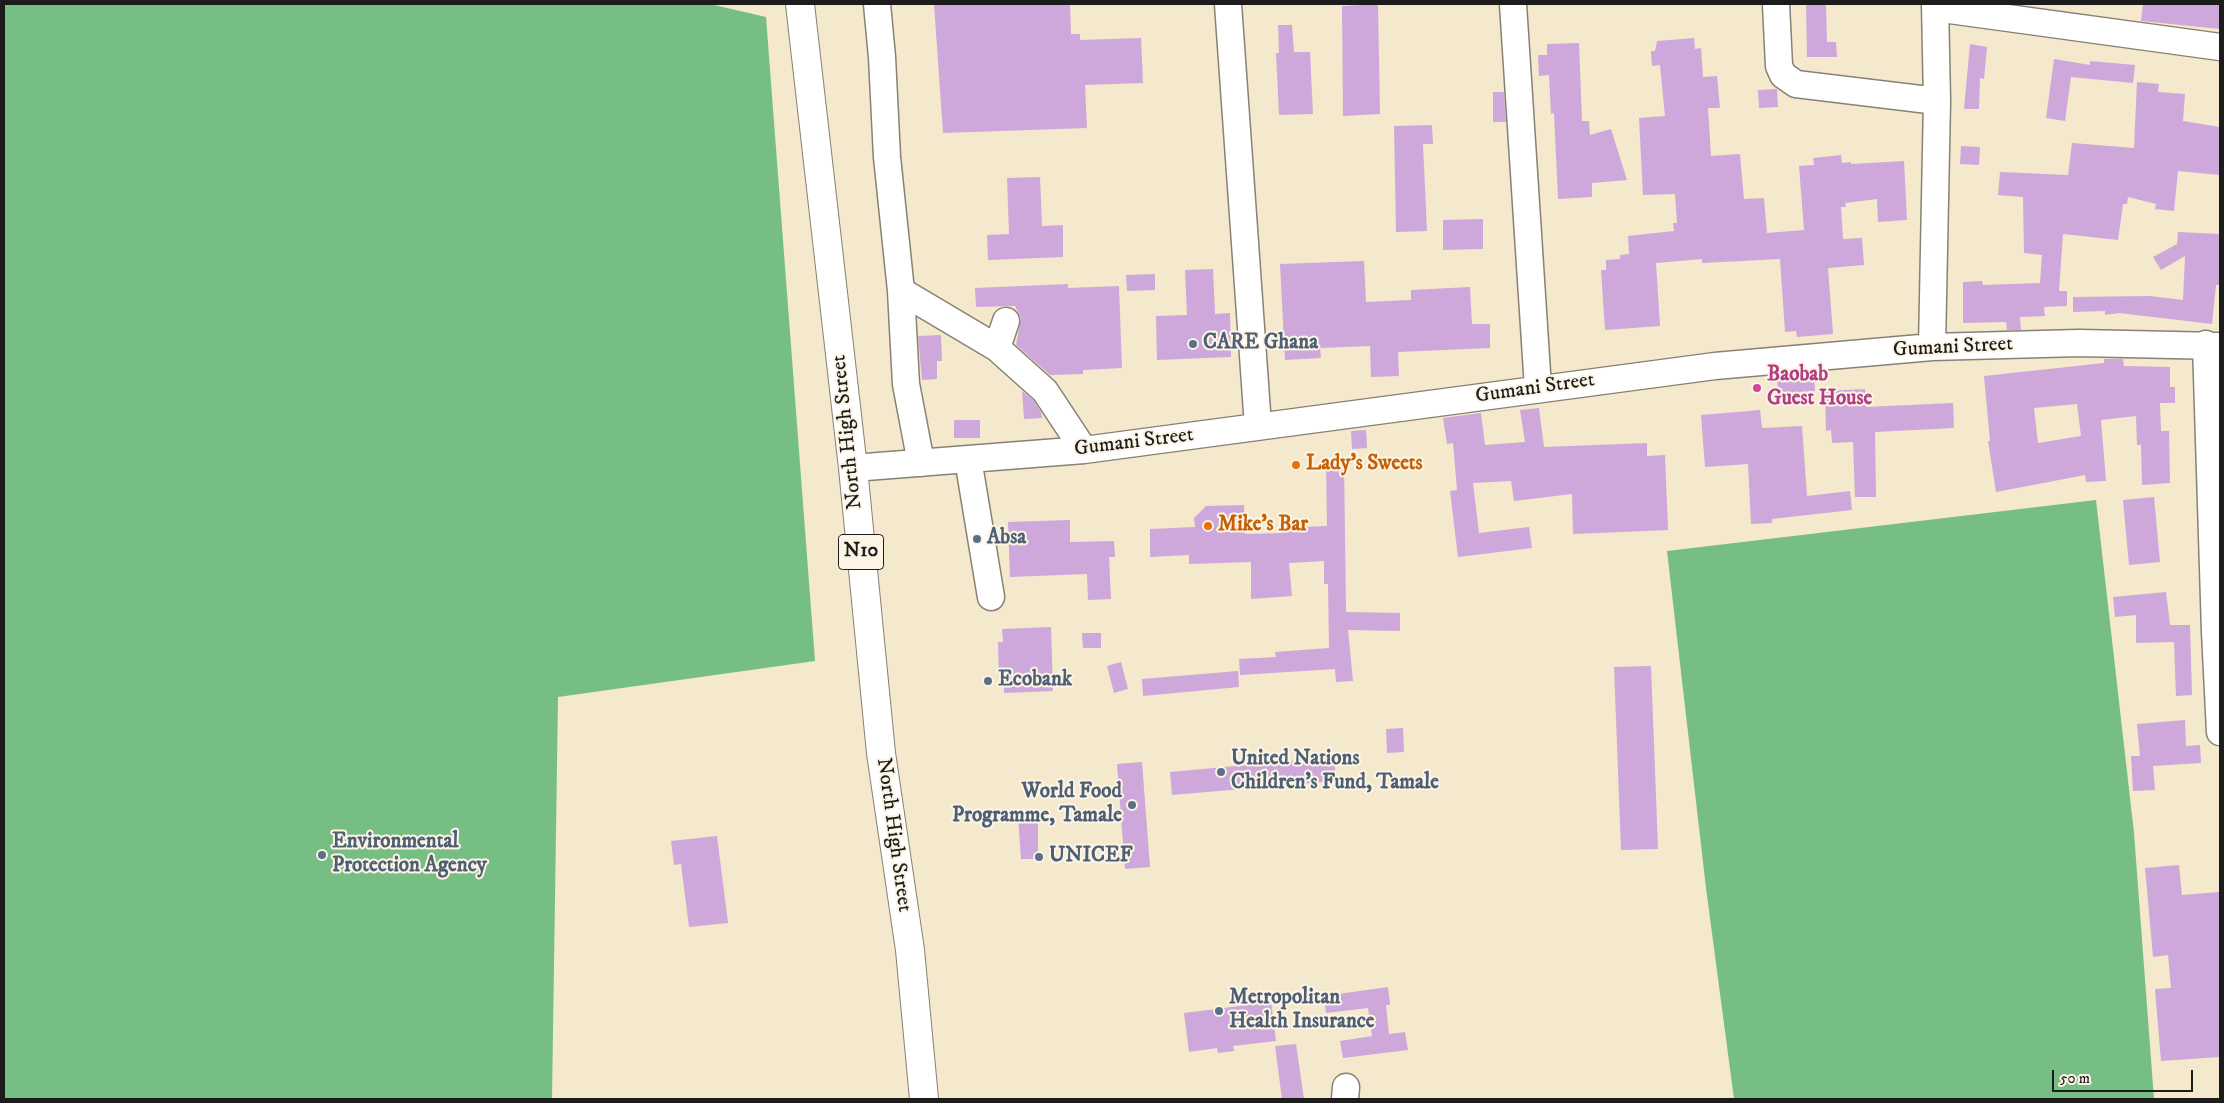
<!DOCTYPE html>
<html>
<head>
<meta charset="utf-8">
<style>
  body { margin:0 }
  #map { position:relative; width:2224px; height:1103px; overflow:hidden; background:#f4e8cd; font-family:"IM FELL DW Pica",serif }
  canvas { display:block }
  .frame { position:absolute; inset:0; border:5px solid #1c1c1c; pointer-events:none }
  .scale { position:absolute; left:2052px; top:1070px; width:141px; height:22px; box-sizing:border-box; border:2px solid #1c1c1c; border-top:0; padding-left:6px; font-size:15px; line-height:18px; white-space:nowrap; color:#1c1c1c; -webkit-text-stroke:4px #fcf5e5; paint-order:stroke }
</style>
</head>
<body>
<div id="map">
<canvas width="2224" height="1103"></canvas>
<div class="frame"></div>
<div class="scale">50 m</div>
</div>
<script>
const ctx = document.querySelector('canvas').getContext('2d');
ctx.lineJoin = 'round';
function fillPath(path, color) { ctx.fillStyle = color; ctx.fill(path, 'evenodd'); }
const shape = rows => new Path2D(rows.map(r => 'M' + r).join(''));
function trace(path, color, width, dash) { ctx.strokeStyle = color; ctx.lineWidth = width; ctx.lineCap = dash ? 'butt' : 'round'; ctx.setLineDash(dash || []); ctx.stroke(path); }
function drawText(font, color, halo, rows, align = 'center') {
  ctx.font = font + ' "IM FELL DW Pica",serif'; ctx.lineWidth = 4; ctx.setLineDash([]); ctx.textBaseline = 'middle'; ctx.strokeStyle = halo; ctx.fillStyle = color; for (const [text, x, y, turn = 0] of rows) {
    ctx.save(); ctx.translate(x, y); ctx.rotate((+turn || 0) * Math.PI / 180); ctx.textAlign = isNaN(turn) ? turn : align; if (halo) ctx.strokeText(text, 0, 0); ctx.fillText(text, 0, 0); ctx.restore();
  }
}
fillPath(shape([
  [4,4,710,4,766,17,815,661,558,697,552,1099,4,1099],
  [2096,500,2134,833,2154,1099,1734,1099,1706,888,1667,551]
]), '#77be84');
fillPath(shape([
  [934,4,1070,4,1071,34,1080,34,1080,40,1141,38,1143,83,1085,85,1087,128,943,133],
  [1378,4,1380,114,1343,116,1342,6],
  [1806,4,1826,4,1827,42,1836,42,1837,57,1807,57],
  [2143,4,2220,5,2220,29,2141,21],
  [1278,25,1292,25,1294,52,1310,52,1313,114,1279,115,1276,53,1279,53],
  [1694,38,1695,49,1701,48,1703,77,1717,76,1720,108,1708,108,1711,156,1740,154,1744,199,1764,198,1767,233,1804,230,1799,166,1814,165,1813,158,1841,155,1842,163,1851,162,1851,164,1904,161,1907,220,1878,222,1877,199,1845,203,1846,207,1841,207,1843,239,1862,238,1864,265,1828,268,1833,334,1797,337,1796,331,1785,332,1780,259,1702,263,1702,259,1656,263,1660,326,1605,330,1601,270,1606,270,1606,260,1620,259,1620,255,1629,254,1628,236,1674,231,1673,223,1677,223,1675,194,1643,195,1639,118,1665,116,1660,65,1652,66,1651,51,1655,51,1657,41],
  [1579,43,1582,121,1589,121,1590,135,1611,129,1627,180,1592,183,1592,197,1558,199,1554,113,1551,114,1549,75,1539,76,1538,55,1547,55,1547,44],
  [1970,44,1987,47,1984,79,1980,78,1979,109,1964,109],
  [2054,59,2090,65,2090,61,2135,65,2133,83,2071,77,2065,121,2046,118],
  [2137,82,2159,84,2158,92,2185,94,2183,121,2220,127,2220,175,2178,171,2174,211,2155,209,2156,204,2128,197,2127,204,2123,204,2118,240,2063,234,2059,291,2067,291,2067,306,2044,307,2045,316,2020,317,2021,330,2007,330,2006,322,1963,323,1963,282,1982,281,1983,285,2040,283,2042,255,2024,253,2023,197,1998,195,2000,172,2068,175,2072,143,2134,148],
  [1777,89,1778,107,1759,108,1758,90],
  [1493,92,1504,92,1506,122,1493,122],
  [1432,125,1433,144,1423,144,1427,231,1396,232,1394,126],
  [1961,146,1980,147,1979,165,1960,164],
  [1040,177,1042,226,1063,225,1063,257,988,260,987,235,1009,234,1007,178],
  [1483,219,1483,249,1443,250,1443,220],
  [2178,232,2220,234,2220,285,2216,285,2212,324,2119,313,2105,315,2105,311,2073,312,2073,297,2150,296,2183,300,2185,256,2161,270,2153,257,2177,244],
  [1364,261,1366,302,1411,300,1411,290,1470,287,1472,324,1490,324,1490,348,1398,352,1399,376,1371,377,1370,346,1320,348,1321,358,1285,360,1280,264],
  [1213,269,1215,314,1230,313,1231,357,1157,360,1156,316,1187,315,1185,270],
  [1155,274,1155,290,1127,291,1126,275],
  [1068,284,1068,288,1119,286,1122,368,1083,370,1083,374,1050,375,1016,345,1021,318,1015,306,976,307,975,288],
  [941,335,942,361,937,361,937,379,922,380,918,336],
  [2104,359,2123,359,2124,366,2170,367,2170,387,2175,387,2175,403,2160,403,2161,431,2169,431,2170,483,2142,485,2141,445,2137,445,2136,416,2101,420,2106,481,2086,482,2085,475,1996,492,1988,441,1990,441,1984,376,2104,363],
  [2077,404,2081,436,2038,443,2034,408],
  [1814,376,1815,391,1778,393,1777,377],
  [1865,389,1866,407,1953,403,1954,428,1875,432,1876,497,1855,497,1853,442,1832,443,1831,430,1826,431,1825,391],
  [1022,391,1034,401,1041,412,1042,418,1024,419],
  [1539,408,1544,447,1647,443,1647,456,1665,455,1668,530,1573,534,1572,494,1514,501,1511,481,1473,483,1479,533,1529,527,1532,548,1458,557,1450,491,1457,490,1453,443,1447,444,1443,418,1481,413,1485,445,1525,442,1520,410],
  [1760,410,1762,428,1802,426,1807,496,1850,491,1852,510,1772,519,1772,523,1751,524,1748,464,1705,467,1701,415],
  [954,420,980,420,980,438,954,438],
  [1366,430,1367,448,1352,449,1351,431],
  [1326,461,1344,461,1346,612,1400,613,1400,631,1348,630,1353,681,1336,682,1335,669,1240,675,1239,659,1276,657,1275,652,1329,648,1328,584,1324,584,1324,561,1289,563,1292,596,1251,599,1251,562,1189,564,1189,555,1150,557,1150,529,1195,527,1194,518,1206,506,1244,505,1245,534,1282,533,1281,528,1327,526],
  [2154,497,2160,562,2129,565,2123,500],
  [1070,520,1070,542,1114,541,1115,557,1109,557,1111,599,1088,600,1087,574,1010,577,1008,522],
  [2166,592,2170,625,2190,625,2192,695,2176,696,2174,642,2136,643,2136,615,2115,617,2113,597],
  [1051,627,1053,691,1004,693,1004,681,999,682,998,642,1003,642,1002,629],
  [1082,633,1101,633,1101,648,1083,648],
  [1121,662,1128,689,1114,693,1107,666],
  [1651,666,1658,849,1621,850,1614,667],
  [1238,671,1239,687,1143,696,1142,679],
  [2185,720,2186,746,2200,745,2201,763,2153,766,2155,790,2133,791,2131,756,2140,756,2137,724],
  [1403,728,1404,752,1387,753,1386,729],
  [1334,757,1336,781,1172,795,1170,772],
  [1142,762,1150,867,1125,869,1117,764],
  [1018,816,1035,816,1035,822,1038,822,1038,859,1021,859],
  [717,836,728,923,689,927,681,864,674,865,671,841],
  [2179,865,2182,895,2219,892,2220,1057,2161,1061,2155,989,2171,988,2168,955,2153,957,2145,868],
  [1388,987,1390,1005,1386,1005,1389,1034,1405,1032,1408,1050,1343,1058,1340,1041,1372,1036,1368,1008,1326,1013,1324,996],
  [1271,1002,1276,1041,1233,1046,1234,1051,1218,1053,1217,1048,1189,1052,1184,1013],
  [1296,1044,1304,1099,1282,1099,1275,1046]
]), '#cea8da');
const minor = shape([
  [877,4,882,57,887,157,901,291,997,348,1045,391,1084,450],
  [1228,4,1258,426],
  [1513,4,1538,388],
  [1776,4,1779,66,1783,75,1796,84,1937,101],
  [1935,8,2220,47],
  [901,291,906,384,921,463],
  [2206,344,2215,632,2220,732],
  [1932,347,1937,101,1935,4],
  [997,348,1006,321],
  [968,459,991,597],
  [853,468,1084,450,1715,366,1932,347,2079,343,2220,346],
  [1345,1099,1346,1087]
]);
const highway = shape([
  [800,4,853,468,881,753,910,950,924,1099]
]);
trace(minor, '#888274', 29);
trace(highway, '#888274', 30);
trace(minor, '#fff', 26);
trace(highway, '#fff', 28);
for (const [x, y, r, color] of [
  [1193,344,5,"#5c6f8a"],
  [1757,388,5,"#d1479c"],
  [1296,465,5,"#e8710a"],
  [1208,526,5,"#e8710a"],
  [977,539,5,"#5c6f8a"],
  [988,681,5,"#5c6f8a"],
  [1221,772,5,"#5c6f8a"],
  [1132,805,5,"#5c6f8a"],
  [322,855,5,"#5c6f8a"],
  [1039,857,5,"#5c6f8a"],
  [1219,1011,5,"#5c6f8a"]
]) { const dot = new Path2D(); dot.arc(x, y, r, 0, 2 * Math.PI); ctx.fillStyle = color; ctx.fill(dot); trace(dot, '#fcf5e5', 2); }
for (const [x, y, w] of [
  [861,552,45]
]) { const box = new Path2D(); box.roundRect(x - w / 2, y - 17.5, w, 35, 4); ctx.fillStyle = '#fcf5e5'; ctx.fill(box); trace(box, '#1c1c1c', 1); }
drawText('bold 20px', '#1c1c1c', null, [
  ["N10",861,552]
]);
drawText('bold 21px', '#4e5e75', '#fcf5e5', [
  ["CARE Ghana",1203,344],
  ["Absa",987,539],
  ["Ecobank",998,681],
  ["United Nations",1231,760],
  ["Children's Fund, Tamale",1231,784],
  ["World Food",1122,793,"right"],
  ["Programme, Tamale",1122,817,"right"],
  ["Environmental",332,843],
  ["Protection Agency",332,867],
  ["UNICEF",1049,857],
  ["Metropolitan",1229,999],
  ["Health Insurance",1229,1023]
], 'left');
drawText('21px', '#1c1c1c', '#fcf5e5', [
  ["Gumani Street",1953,348,-3],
  ["Gumani Street",1535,389,-8],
  ["North High Street",848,432,-96],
  ["Gumani Street",1134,443,-7],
  ["North High Street",893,835,82]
]);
drawText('bold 21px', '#b23c85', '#fcf5e5', [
  ["Baobab",1767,376],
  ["Guest House",1767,400]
], 'left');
drawText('bold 21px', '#c56008', '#fcf5e5', [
  ["Lady's Sweets",1306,465],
  ["Mike's Bar",1218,526]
], 'left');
</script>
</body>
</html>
